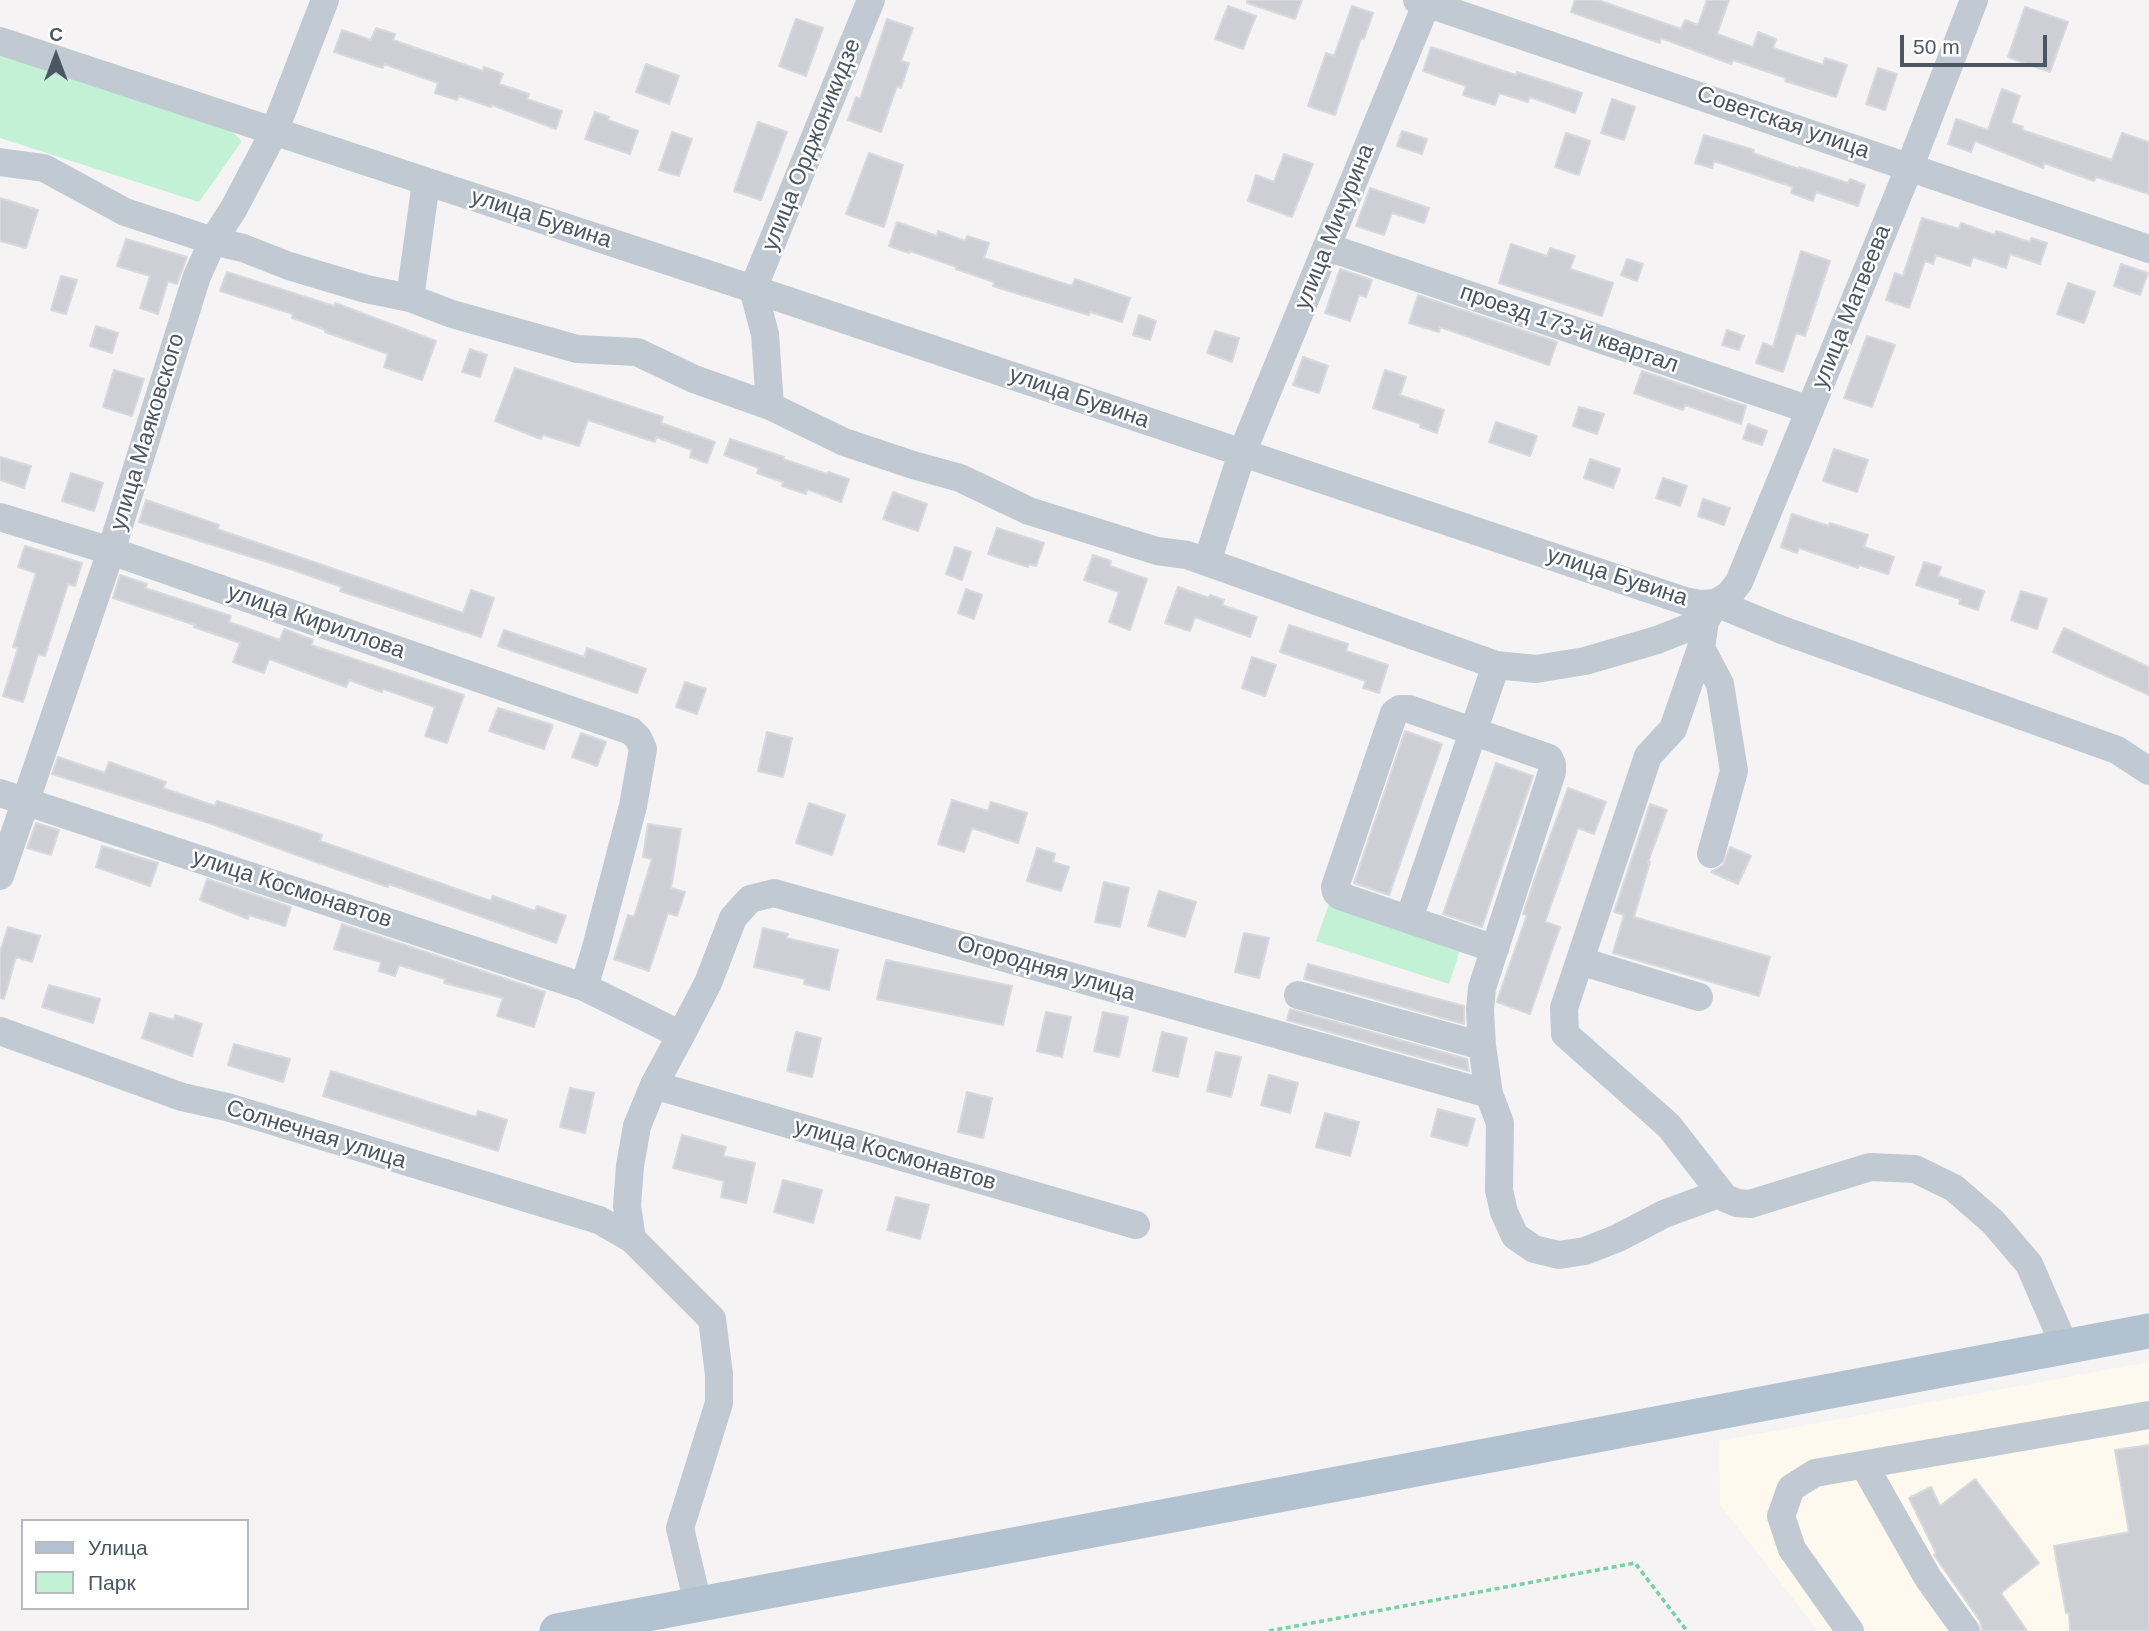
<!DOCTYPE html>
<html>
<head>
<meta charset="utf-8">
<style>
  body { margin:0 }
  #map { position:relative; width:2149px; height:1631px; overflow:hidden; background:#f5f3f3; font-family:Helvetica,sans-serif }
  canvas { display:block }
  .legend { position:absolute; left:21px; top:1519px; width:228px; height:91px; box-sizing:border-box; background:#fff; border:2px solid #b7bbc0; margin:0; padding:9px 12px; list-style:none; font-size:21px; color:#4a5661 }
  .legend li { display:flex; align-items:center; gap:14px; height:35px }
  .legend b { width:35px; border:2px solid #b7bbc0 }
  .north { position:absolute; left:21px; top:21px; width:70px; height:70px; -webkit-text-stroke:5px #fff; paint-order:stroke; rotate:0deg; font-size:19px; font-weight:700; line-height:28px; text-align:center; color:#4a5661 }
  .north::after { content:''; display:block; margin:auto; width:24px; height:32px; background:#4a5661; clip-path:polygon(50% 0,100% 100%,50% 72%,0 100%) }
  .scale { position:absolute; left:1900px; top:35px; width:147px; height:32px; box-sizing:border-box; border:4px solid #4a5661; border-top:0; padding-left:9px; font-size:21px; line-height:24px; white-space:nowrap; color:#4a5661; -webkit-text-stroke:5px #fff; paint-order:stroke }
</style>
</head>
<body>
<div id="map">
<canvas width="2149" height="1631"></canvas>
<ul class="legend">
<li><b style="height:9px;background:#b3c2d1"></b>Улица</li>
<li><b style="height:19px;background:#c3f1d5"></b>Парк</li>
</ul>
<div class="north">С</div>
<div class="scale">50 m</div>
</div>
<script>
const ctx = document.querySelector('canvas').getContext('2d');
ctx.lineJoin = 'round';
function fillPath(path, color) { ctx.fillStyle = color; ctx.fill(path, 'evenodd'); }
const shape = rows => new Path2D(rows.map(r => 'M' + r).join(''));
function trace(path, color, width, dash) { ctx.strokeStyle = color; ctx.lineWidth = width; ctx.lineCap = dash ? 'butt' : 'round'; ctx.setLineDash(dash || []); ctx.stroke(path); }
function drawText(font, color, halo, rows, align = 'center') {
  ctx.font = font + ' Helvetica,sans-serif'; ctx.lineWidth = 5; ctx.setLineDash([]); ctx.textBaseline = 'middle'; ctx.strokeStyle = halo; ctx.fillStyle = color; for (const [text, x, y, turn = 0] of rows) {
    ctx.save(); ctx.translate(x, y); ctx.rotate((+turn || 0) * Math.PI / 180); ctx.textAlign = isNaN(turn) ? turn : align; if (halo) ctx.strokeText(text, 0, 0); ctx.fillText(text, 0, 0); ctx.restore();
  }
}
fillPath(shape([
  [2149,1362,2149,1631,1818,1631,1720,1505,1719,1441]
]), '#fdf9ef');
fillPath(shape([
  [0,54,224,125,242,141,199,202,0,138],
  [1329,904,1461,947,1449,984,1316,941]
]), '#c3f1d5');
const building = shape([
  [1247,0,1302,0,1295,19,1247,3,1247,0],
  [1575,0,1598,0,1681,29,1685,20,1698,25,1707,0,1729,0,1717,34,1753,47,1758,32,1776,39,1773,48,1823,65,1825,58,1847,65,1836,97,1785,81,1786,78,1733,60,1731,64,1661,38,1660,43,1571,12,1575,0],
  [1228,6,1256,16,1243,49,1215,39,1228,6],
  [1352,6,1373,13,1364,39,1361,38,1335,115,1308,106,1326,53,1334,56,1352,6],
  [2025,7,2068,22,2050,72,2008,57,2025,7],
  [796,19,823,28,806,76,779,66,796,19],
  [887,19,913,28,901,61,909,63,901,88,897,86,881,132,848,120,856,97,860,99,887,19],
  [376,28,395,34,393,40,483,71,484,67,503,74,499,84,529,94,527,99,562,111,556,129,492,105,491,107,459,96,457,100,435,93,438,83,384,64,383,68,334,52,342,30,371,40,376,28],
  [1431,47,1516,75,1517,72,1582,93,1575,113,1530,97,1528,102,1499,93,1495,105,1463,95,1466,86,1423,71,1431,47],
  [646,64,679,76,669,104,636,92,646,64],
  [1878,68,1897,74,1885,110,1866,104,1878,68],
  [2002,89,2020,96,2011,123,2023,127,2022,130,2112,160,2122,133,2149,142,2149,194,2096,177,2094,181,2044,163,2043,168,1975,141,1971,152,1948,144,1956,119,1988,130,2002,89],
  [1612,99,1635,107,1624,140,1601,133,1612,99],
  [595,112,609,117,608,120,638,131,630,154,585,139,595,112],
  [758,122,787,132,761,200,734,191,758,122],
  [1402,131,1427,139,1422,154,1397,146,1402,131],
  [672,132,692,139,679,176,659,170,672,132],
  [1566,133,1590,141,1579,175,1555,167,1566,133],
  [1704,135,1754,150,1753,153,1799,169,1799,167,1848,183,1850,179,1865,185,1858,206,1816,192,1813,201,1791,193,1793,187,1714,161,1712,168,1695,163,1704,135],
  [869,153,903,165,884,227,846,214,869,153],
  [1284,154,1313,164,1292,217,1248,201,1256,175,1274,182,1284,154],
  [1370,188,1429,208,1424,223,1392,213,1384,235,1356,226,1370,188],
  [0,198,38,210,26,248,0,241,0,198],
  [1922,218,1959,229,1961,223,1995,235,1996,231,2030,242,2031,238,2047,243,2040,264,2010,254,2006,268,1973,257,1970,266,1936,255,1933,264,1925,261,1909,308,1886,300,1895,273,1903,276,1922,218],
  [897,222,937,236,938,231,965,241,967,236,989,243,984,258,1072,286,1075,279,1130,298,1122,322,1090,312,1089,315,1012,292,993,286,994,282,956,269,957,267,910,251,909,253,889,246,897,222],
  [126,239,187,257,177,284,168,281,158,314,140,308,150,276,117,266,126,239],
  [1511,244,1547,256,1550,248,1575,256,1570,269,1613,283,1602,316,1499,283,1511,244],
  [1801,251,1830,261,1805,336,1796,333,1783,372,1756,363,1763,343,1773,347,1801,251],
  [1627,259,1643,264,1637,281,1621,275,1627,259],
  [2121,264,2148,273,2140,295,2114,286,2121,264],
  [1340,269,1372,280,1366,297,1359,295,1350,321,1325,313,1340,269],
  [227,272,334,306,335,303,436,341,422,380,384,367,388,354,325,332,326,330,292,318,293,314,220,291,227,272],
  [61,276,77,280,66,314,51,310,61,276],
  [2068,283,2095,292,2084,323,2057,314,2068,283],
  [1418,295,1557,342,1549,365,1440,327,1439,332,1409,323,1418,295],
  [1139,315,1156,321,1150,340,1133,335,1139,315],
  [96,326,118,333,112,353,90,346,96,326],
  [1727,330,1744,336,1739,350,1722,345,1727,330],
  [1215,331,1239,338,1232,362,1207,353,1215,331],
  [1867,336,1895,345,1872,407,1844,398,1867,336],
  [470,349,487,355,480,377,462,372,470,349],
  [1303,357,1328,366,1319,393,1293,385,1303,357],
  [515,368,663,417,661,423,715,442,707,463,690,457,692,450,656,437,655,442,588,420,579,446,543,435,541,439,495,421,515,368],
  [114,370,144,379,132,416,103,407,114,370],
  [1385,370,1406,377,1400,395,1444,410,1437,433,1420,427,1421,424,1373,408,1385,370],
  [1642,371,1746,406,1741,424,1685,405,1683,410,1634,393,1642,371],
  [1579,407,1604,414,1597,434,1573,426,1579,407],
  [1496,422,1537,436,1530,456,1489,442,1496,422],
  [1748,424,1767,431,1762,445,1743,439,1748,424],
  [730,439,784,457,783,459,827,474,828,472,849,479,841,502,807,489,806,494,782,486,783,482,757,473,759,468,724,455,730,439],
  [1834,449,1868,460,1857,492,1823,481,1834,449],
  [0,457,31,466,24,488,0,480,0,457],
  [1590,459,1620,469,1613,488,1584,478,1590,459],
  [71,473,103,483,94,511,62,501,71,473],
  [1663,478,1687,486,1680,506,1656,498,1663,478],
  [893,492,927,504,918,531,883,519,893,492],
  [1703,499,1730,508,1724,525,1698,516,1703,499],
  [146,500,219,525,217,529,463,613,471,590,494,598,481,637,340,591,342,587,290,569,139,522,146,500],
  [1792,514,1829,526,1830,523,1868,535,1864,547,1894,557,1888,574,1859,565,1858,568,1799,548,1797,553,1781,547,1792,514],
  [997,528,1044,543,1036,566,1029,564,1028,567,988,554,997,528],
  [25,546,82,563,75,586,68,584,45,656,38,654,23,702,3,696,18,648,13,647,36,573,18,567,25,546],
  [955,547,971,552,962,580,946,574,955,547],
  [1093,555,1111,561,1110,566,1147,579,1130,630,1109,622,1119,592,1084,580,1093,555],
  [1924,562,1941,567,1938,576,1984,591,1978,610,1959,604,1960,599,1916,585,1924,562],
  [120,575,147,584,145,588,231,616,229,622,280,640,284,629,313,640,311,645,464,695,447,743,425,736,435,707,383,689,382,692,349,680,346,687,269,659,264,673,233,662,240,643,194,627,195,625,113,598,120,575],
  [1178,587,1209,598,1210,595,1224,600,1222,605,1257,617,1250,637,1195,617,1190,631,1165,623,1178,587],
  [966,589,982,595,974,619,958,613,966,589],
  [2021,591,2047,599,2037,629,2011,620,2021,591],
  [1289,625,1348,644,1346,651,1388,665,1379,693,1363,688,1366,681,1280,652,1289,625],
  [2064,628,2149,667,2149,695,2053,652,2064,628],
  [504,630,584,657,587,648,646,669,637,693,498,646,504,630],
  [1252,657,1276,665,1265,696,1242,688,1252,657],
  [685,682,706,689,697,714,676,707,685,682],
  [498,708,553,725,544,749,489,731,498,708],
  [1405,731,1442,744,1389,895,1354,883,1405,731],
  [767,732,792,738,783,777,758,771,767,732],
  [581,733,606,742,597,766,572,757,581,733],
  [58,757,105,773,109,762,166,782,163,788,215,806,217,801,290,824,322,835,320,841,491,901,493,896,535,911,537,906,566,916,556,943,389,884,388,887,313,861,209,823,52,774,58,757],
  [1496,763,1533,776,1482,927,1443,914,1496,763],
  [1568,788,1606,802,1594,834,1578,828,1545,922,1560,927,1530,1014,1497,1002,1498,998,1527,915,1523,914,1537,872,1568,788],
  [952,800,988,811,991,802,1027,813,1018,843,972,828,964,852,938,844,952,800],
  [809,803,845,815,832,855,796,843,809,803],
  [1650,804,1667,810,1648,862,1650,862,1634,917,1770,957,1759,996,1613,953,1624,915,1614,912,1650,804],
  [36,823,59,830,51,855,27,848,36,823],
  [648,824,681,829,671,888,685,892,677,916,668,913,649,971,614,959,628,915,634,917,652,859,643,857,648,824],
  [102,846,158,863,150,886,96,867,102,846],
  [1730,847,1751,856,1738,884,1711,872,1723,865,1730,847],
  [1037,848,1055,854,1053,862,1069,867,1061,891,1027,881,1037,848],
  [207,879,291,907,285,926,249,915,248,919,200,900,207,879],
  [1104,882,1129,888,1120,927,1095,922,1104,882],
  [1159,891,1196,902,1185,937,1148,926,1159,891],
  [342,924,545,992,534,1027,497,1016,503,998,444,983,445,979,399,965,395,976,379,971,381,962,334,949,342,924],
  [8,927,40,936,32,962,16,957,4,999,0,998,0,952,8,927],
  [763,928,788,934,786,938,838,950,829,990,804,984,805,979,754,967,763,928],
  [1244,933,1269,938,1259,978,1235,972,1244,933],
  [886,960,1012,986,1003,1025,877,999,886,960],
  [1308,964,1464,1006,1464,1024,1304,979,1308,964],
  [49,985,100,999,93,1023,42,1007,49,985],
  [1290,1009,1467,1059,1469,1071,1287,1020,1290,1009],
  [1046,1012,1071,1017,1062,1057,1037,1051,1046,1012],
  [1103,1012,1128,1017,1119,1057,1094,1051,1103,1012],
  [150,1013,174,1020,175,1015,202,1024,192,1056,142,1038,150,1013],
  [796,1032,821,1038,812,1077,787,1071,796,1032],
  [1162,1032,1187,1038,1178,1077,1153,1071,1162,1032],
  [234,1044,290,1059,283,1082,228,1065,234,1044],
  [1216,1052,1241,1057,1231,1097,1207,1091,1216,1052],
  [331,1071,476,1117,478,1111,507,1120,498,1151,323,1096,331,1071],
  [1269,1075,1298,1083,1290,1113,1261,1105,1269,1075],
  [570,1088,594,1093,585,1133,560,1127,570,1088],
  [967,1092,992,1098,983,1138,958,1132,967,1092],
  [1438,1109,1475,1119,1467,1146,1431,1136,1438,1109],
  [1325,1113,1359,1122,1350,1156,1316,1147,1325,1113],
  [682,1135,726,1147,723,1156,755,1163,746,1203,721,1197,724,1181,673,1168,682,1135],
  [783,1180,822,1190,813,1223,774,1212,783,1180],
  [896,1197,929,1205,920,1239,887,1230,896,1197],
  [2149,1445,2149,1631,2070,1631,2069,1613,2066,1613,2054,1546,2129,1532,2115,1450,2149,1445],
  [1975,1479,2039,1563,2001,1593,2027,1631,1982,1631,1980,1621,1934,1555,1936,1553,1909,1498,1931,1487,1940,1506,1975,1479]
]);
fillPath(building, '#cdcfd5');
trace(building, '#d7d9de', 2);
trace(shape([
  [1269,1631,1635,1563,1687,1631]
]), '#7ad0a6', 3.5, [5, 3.5]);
trace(shape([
  [1417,0,2149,249],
  [0,41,753,289,1622,580,1685,601,1700,604,1716,603,1782,630,2117,750,2149,771],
  [0,162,44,168,125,212,213,241,243,248,289,266,366,289,410,298,452,314,577,349,637,352,694,379,770,406,844,442,913,465,960,478,1029,511,1157,551,1187,555,1496,665,1536,669,1585,661,1657,640,1705,621,1716,603,1729,595,1739,582,1910,166,1974,0],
  [1327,247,1810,410],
  [410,298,426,182],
  [770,406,765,334,753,289,871,0],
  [0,517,111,551,631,731,638,738,643,749,633,806,595,951,584,987,681,1035,654,1085,637,1126,630,1166,627,1206,632,1239,712,1319,719,1374,719,1403,680,1528,698,1604],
  [1207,562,1242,453,1428,0],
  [1705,621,1701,648,1673,729,1648,756,1564,1008,1565,1034,1669,1126,1725,1198,1737,1203,1750,1204,1870,1167,1915,1169,1954,1188,1993,1222,2029,1264,2065,1347],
  [1701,648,1720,684,1734,771,1711,854],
  [0,793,584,987],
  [0,876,111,551,197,276,213,241,234,208,274,132,325,0],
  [1409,919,1496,665],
  [1495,949,1340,896,1336,892,1335,887,1394,713,1400,709,1409,709,1549,758,1552,764,1552,772,1482,988,1480,1010,1482,1046,1489,1094,1500,1123,1499,1190,1504,1212,1515,1236,1534,1249,1559,1255,1585,1251,1618,1238,1664,1214,1721,1193],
  [1580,961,1699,997],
  [1298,995,1482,1046],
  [0,1031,182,1097,227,1107,599,1220,632,1239],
  [681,1035,708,983,733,918,750,899,774,893,1489,1094],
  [654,1085,1136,1225],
  [1864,1465,1928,1578,1966,1631],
  [1850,1631,1792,1549,1781,1516,1791,1488,1815,1473,2149,1415]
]), '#c1cad2', 28);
trace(shape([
  [557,1631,2149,1331]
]), '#b3c2d1', 35);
drawText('23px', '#4a5661', '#fff', [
  ["Советская улица",1783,123,19],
  ["улица Орджоникидзе",812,145,-68],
  ["улица Бувина",541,219,18],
  ["улица Мичурина",1335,227,-68],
  ["улица Матвеева",1852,307,-68],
  ["проезд 173-й квартал",1569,329,19],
  ["улица Бувина",1079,398,19],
  ["улица Маяковского",148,432,-73],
  ["улица Бувина",1617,577,18],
  ["улица Кириллова",316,622,19],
  ["улица Космонавтов",292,889,18],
  ["Огородняя улица",1046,969,16],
  ["Солнечная улица",316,1135,17],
  ["улица Космонавтов",895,1155,16]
]);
</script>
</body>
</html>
